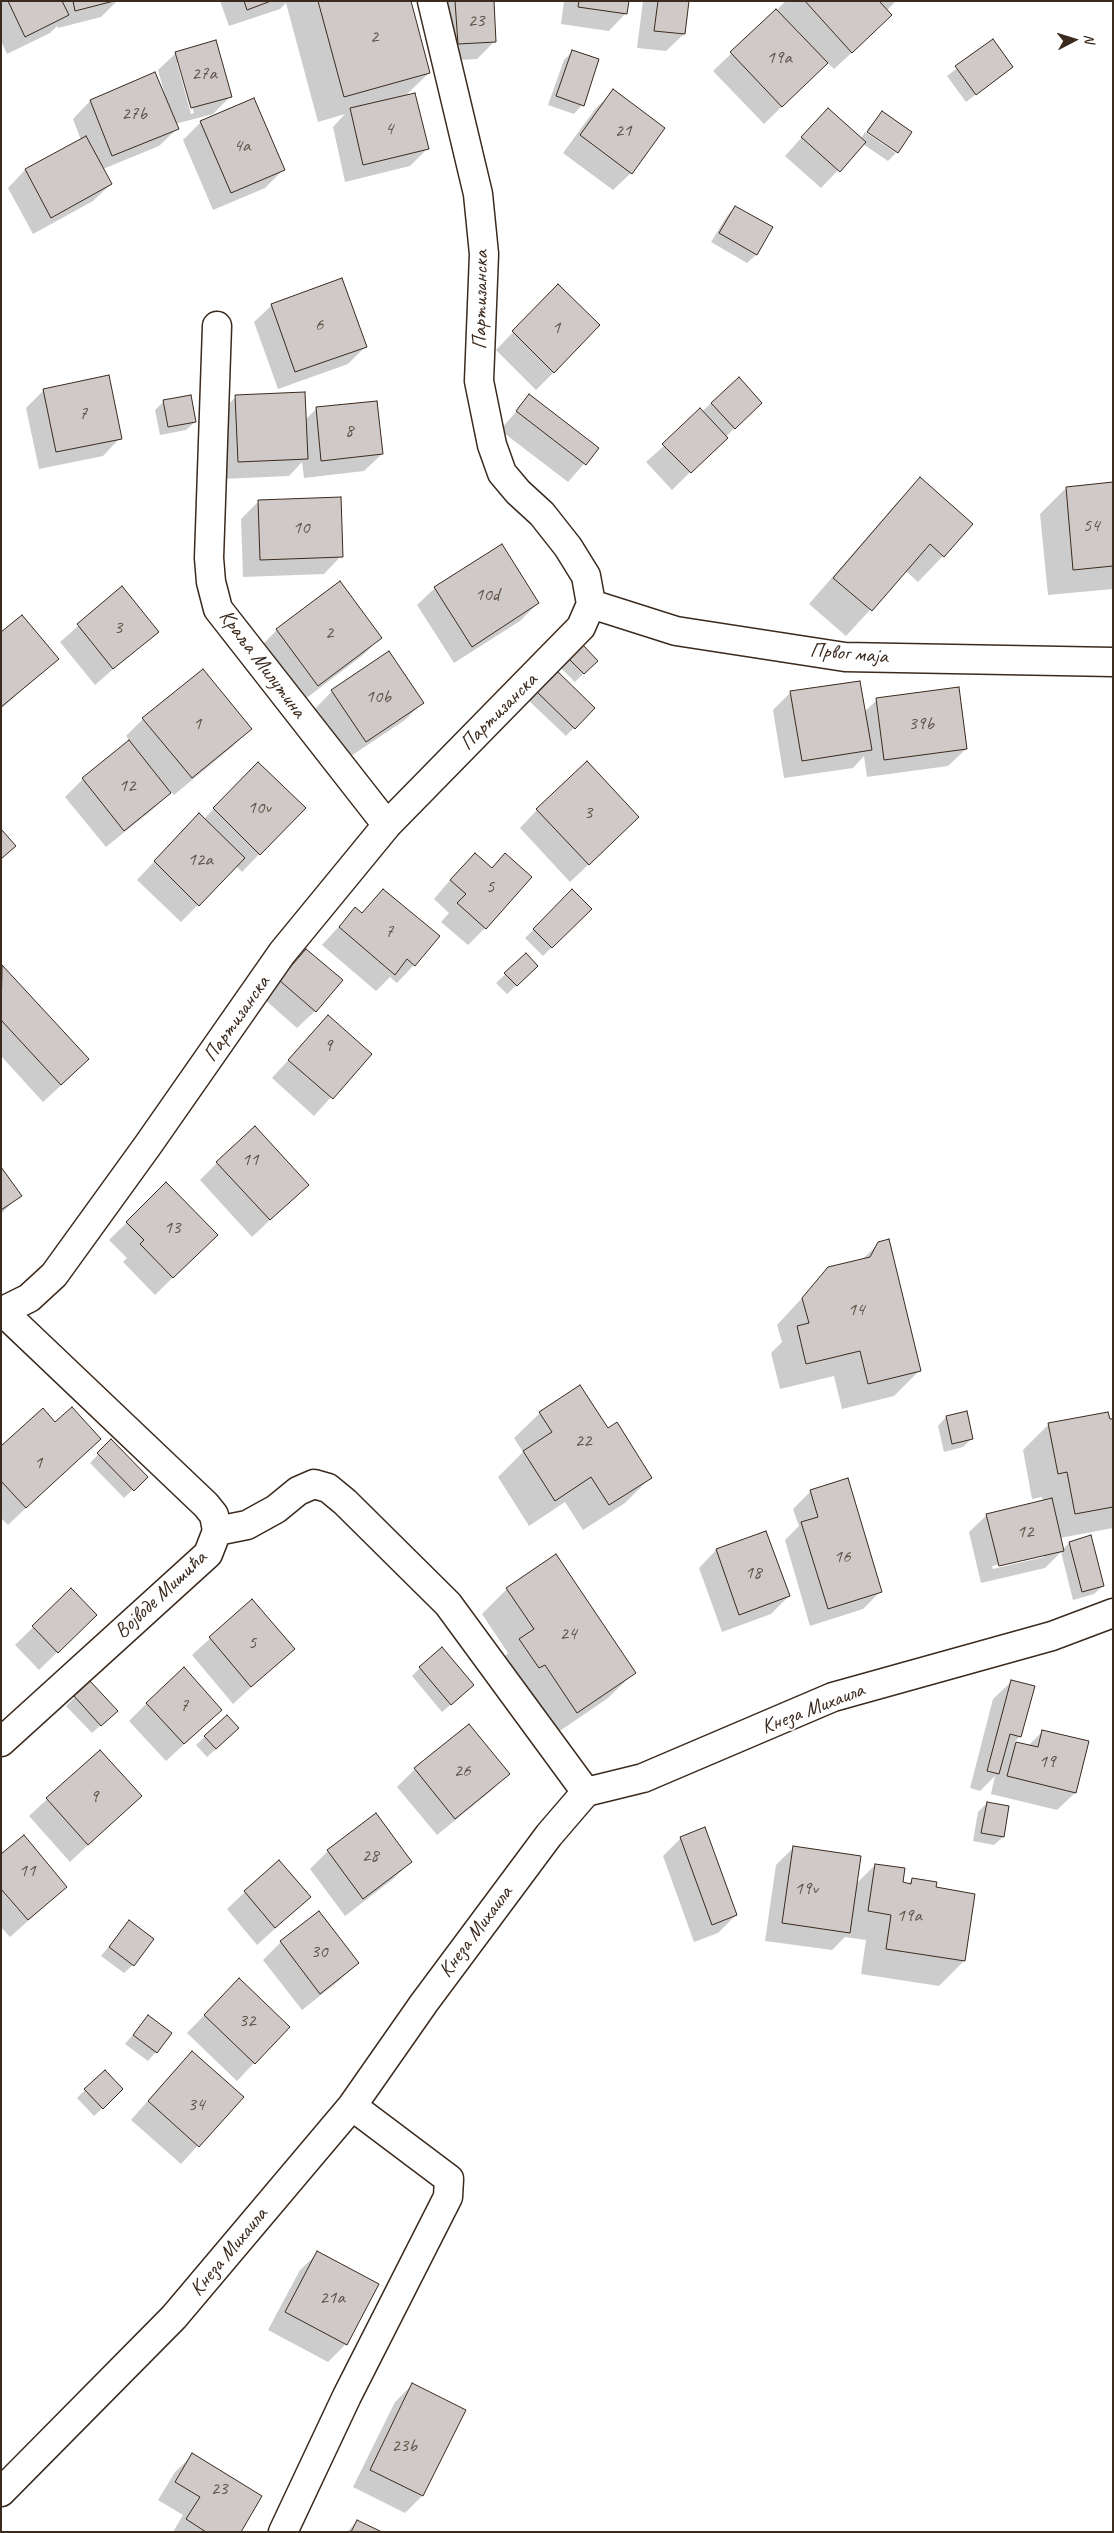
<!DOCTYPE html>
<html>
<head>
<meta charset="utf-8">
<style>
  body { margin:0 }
  #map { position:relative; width:1114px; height:2533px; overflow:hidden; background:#fff; font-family:Caveat,sans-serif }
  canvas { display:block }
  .frame { position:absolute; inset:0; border:2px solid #3b2a1e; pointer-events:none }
  .north { position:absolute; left:1049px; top:15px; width:50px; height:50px; -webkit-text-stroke:4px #fff; paint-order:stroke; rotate:85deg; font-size:14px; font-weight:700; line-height:20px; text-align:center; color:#3b2a1e }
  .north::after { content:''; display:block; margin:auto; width:18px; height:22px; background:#3b2a1e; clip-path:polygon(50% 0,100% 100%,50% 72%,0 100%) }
</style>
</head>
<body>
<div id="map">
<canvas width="1114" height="2533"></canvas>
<div class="frame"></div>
<div class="north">N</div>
</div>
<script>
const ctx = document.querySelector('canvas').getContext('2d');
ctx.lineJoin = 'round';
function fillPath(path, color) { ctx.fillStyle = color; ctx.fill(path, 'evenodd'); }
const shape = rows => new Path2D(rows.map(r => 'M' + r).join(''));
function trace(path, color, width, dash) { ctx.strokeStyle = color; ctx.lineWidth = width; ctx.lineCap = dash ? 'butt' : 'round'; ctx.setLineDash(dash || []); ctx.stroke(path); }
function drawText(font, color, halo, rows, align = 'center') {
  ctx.font = font + ' Caveat,sans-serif'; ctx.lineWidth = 4; ctx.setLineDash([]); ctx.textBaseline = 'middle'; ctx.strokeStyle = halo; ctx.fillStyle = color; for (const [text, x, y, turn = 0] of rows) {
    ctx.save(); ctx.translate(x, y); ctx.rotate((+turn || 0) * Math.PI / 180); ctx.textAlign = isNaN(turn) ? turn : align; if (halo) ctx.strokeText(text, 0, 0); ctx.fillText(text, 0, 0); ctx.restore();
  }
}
fillPath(shape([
  [1,1,117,1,101,17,58,28,57,26,50,33,7,54,1,41],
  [220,1,409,1,429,73,405,96,428,148,410,166,345,182,333,127,345,114,318,122,286,3,280,9,229,26],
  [437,1,492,1,495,41,477,59,441,61],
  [564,1,628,1,626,13,609,31,561,24],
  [643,1,687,1,684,34,666,51,637,48],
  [786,1,896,1,886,11,873,33,834,69,827,62,764,124,713,71],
  [993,41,1012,67,966,102,947,76],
  [573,51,582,105,574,114,548,105,564,60],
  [176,53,231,96,213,114,175,124,177,129,159,146,103,169,111,184,93,201,33,234,8,188,25,170,81,140,73,119,90,101,154,74,165,95,158,70],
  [177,63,179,63,194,113,191,114],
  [614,91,631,173,613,190,563,153,596,108],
  [882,112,897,151,867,130],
  [201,122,283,170,265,188,213,210,183,140],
  [811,127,861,139,865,132,896,153,888,161,863,144,821,188,785,156],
  [735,207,771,228,756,255,747,263,711,242,727,216],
  [541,303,554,372,536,390,496,350],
  [272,305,365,347,348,364,278,389,254,322],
  [738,379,752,411,672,490,646,462],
  [44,390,120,438,103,456,39,469,26,408],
  [530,396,597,449,568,482,500,430],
  [236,397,305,420,316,409,376,402,382,454,364,471,304,478,302,462,289,476,221,479,218,414],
  [164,401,195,422,186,430,160,435,155,410],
  [920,479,943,556,918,582,906,571,846,636,809,604,895,505],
  [1113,484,1113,589,1048,595,1040,514,1066,488],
  [259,501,341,556,324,574,243,577,241,519],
  [340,583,381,637,363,655,300,703,259,648,277,630],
  [122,588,157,631,95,685,60,642],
  [435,588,538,603,520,621,454,663,417,605],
  [1,634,57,659,1,709],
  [583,646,596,661,575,682,561,668],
  [556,672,593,708,566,736,528,700],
  [332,691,422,703,405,720,348,758,315,709],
  [791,692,864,712,877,700,966,749,948,766,867,777,864,756,853,768,784,778,773,710],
  [143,719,250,729,232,747,174,795,171,792,152,810,106,847,65,797,83,779,130,741,126,736],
  [258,764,304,808,242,872,236,866,181,922,137,880,182,832,204,819],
  [537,810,620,835,570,882,520,828],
  [505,854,485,928,468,945,441,922,449,913,434,899,457,872,491,869],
  [383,891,414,965,397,983,390,977,376,991,322,945,355,909,361,914],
  [572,891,590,909,543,956,525,938],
  [306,950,315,1011,297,1028,263,998],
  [526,954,537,966,507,994,496,983],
  [2,967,70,1077,43,1102,1,1056],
  [328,1016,370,1054,314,1116,272,1078],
  [217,1163,289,1202,252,1237,200,1180],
  [1,1169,20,1195,1,1214],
  [166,1184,216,1235,155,1295,123,1262,127,1258,109,1240],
  [879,1243,919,1371,894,1396,842,1409,834,1376,780,1389,771,1353,782,1342,777,1325,829,1269,861,1261],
  [540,1413,607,1430,651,1477,625,1503,583,1530,565,1502,529,1526,498,1477,523,1452,514,1438],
  [946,1417,972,1438,963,1447,944,1452,938,1426],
  [1113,1420,1113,1528,1060,1538,1062,1550,1069,1543,1103,1586,1094,1594,1073,1600,1061,1552,1045,1568,981,1583,969,1532,987,1515,1043,1502,1042,1497,1032,1499,1023,1450,1049,1424],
  [1044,1554,1044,1557,993,1569,992,1566],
  [55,1423,99,1439,8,1525,1,1518,1,1448],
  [111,1441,146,1477,124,1498,90,1463],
  [811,1491,880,1592,863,1609,810,1626,785,1540,799,1526,793,1509],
  [766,1532,789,1596,771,1614,722,1632,699,1568,716,1550],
  [507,1589,634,1673,608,1698,551,1737,494,1666,508,1653,482,1614],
  [71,1590,95,1615,39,1670,15,1645],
  [251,1601,293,1649,233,1704,192,1655],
  [420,1668,464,1694,442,1712,412,1676],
  [90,1682,108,1719,92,1733,66,1706],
  [1011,1682,1020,1736,1014,1743,1028,1746,1043,1731,1075,1793,1057,1810,991,1794,995,1776,980,1791,970,1788,993,1699],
  [147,1703,203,1727,166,1761,129,1721],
  [205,1737,229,1737,207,1757,196,1745],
  [99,1751,140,1796,70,1862,29,1816],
  [415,1769,508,1774,491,1791,437,1835,397,1787],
  [987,1803,1008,1807,1003,1837,994,1845,973,1841,978,1812],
  [681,1838,736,1915,718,1933,694,1942,663,1856],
  [793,1848,856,1884,875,1865,901,1883,908,1884,912,1880,934,1888,964,1961,939,1986,861,1974,866,1940,845,1937,832,1950,765,1941,776,1865],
  [328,1851,410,1862,393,1879,345,1916,310,1869],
  [1,1856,66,1887,10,1937,1,1927],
  [245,1892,310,1897,257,1945,227,1909],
  [129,1922,133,1965,124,1973,101,1956],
  [281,1942,357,1963,340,1980,302,2010,263,1960],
  [222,1997,254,2063,237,2081,187,2033],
  [148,2017,156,2052,148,2061,125,2044],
  [175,2070,242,2097,181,2164,131,2120],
  [122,2089,94,2116,77,2098,85,2090],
  [318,2253,346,2344,328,2362,268,2330,300,2270],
  [412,2385,422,2496,405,2513,353,2487,395,2402],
  [193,2455,239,2532,173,2532,183,2515,158,2500,175,2472],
  [357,2521,379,2532,347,2532]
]), '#0003');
const building = shape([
  [8,1,62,1,69,15,25,37,8,1],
  [73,1,114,1,75,11,73,1],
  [244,1,271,1,247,10,244,1],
  [318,1,411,1,430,73,344,97,318,1],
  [455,1,494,1,496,42,458,44,455,1],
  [579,1,629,1,627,14,578,7,579,1],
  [658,1,689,1,685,34,654,31,658,1],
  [805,1,879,1,892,15,852,53,805,1],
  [776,9,828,63,782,107,730,52,776,9],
  [993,39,1013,67,976,95,955,66,993,39],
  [216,40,232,97,191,108,175,52,216,40],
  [572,50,599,59,584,106,556,96,572,50],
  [155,72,179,129,112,156,90,100,155,72],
  [613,89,665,128,632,174,580,135,613,89],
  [415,93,429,149,363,165,350,108,415,93],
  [254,98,285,170,231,193,200,121,254,98],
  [828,108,866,142,840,172,801,137,828,108],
  [882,111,912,132,898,153,867,132,882,111],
  [86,136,112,184,51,218,25,169,86,136],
  [735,206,773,227,757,255,719,233,735,206],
  [342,278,367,347,295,372,271,304,342,278],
  [558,284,600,325,554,373,512,331,558,284],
  [109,375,122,439,56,452,43,389,109,375],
  [739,377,762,403,735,429,711,403,739,377],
  [305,392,308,459,238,462,235,395,305,392],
  [529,394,599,448,586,465,516,411,529,394],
  [191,395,196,422,168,427,163,400,191,395],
  [377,401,383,454,321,461,316,407,377,401],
  [700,408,728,438,691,473,662,444,700,408],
  [920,477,973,524,944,557,930,544,872,611,833,578,920,477],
  [1113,482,1113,566,1073,570,1066,487,1113,482],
  [341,497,343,557,260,560,258,500,341,497],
  [502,544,539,603,472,647,434,587,502,544],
  [340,581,382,638,318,686,276,629,340,581],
  [122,586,159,632,113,669,77,624,122,586],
  [22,615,59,659,1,707,1,632,22,615],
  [583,645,598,661,584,674,569,659,583,645],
  [389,651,424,703,366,742,331,690,389,651],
  [203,669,252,729,192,778,142,718,203,669],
  [556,670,595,708,575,729,536,691,556,670],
  [860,681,872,750,802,761,790,691,860,681],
  [959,687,967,749,884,760,876,698,959,687],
  [129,740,171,793,124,831,82,778,129,740],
  [587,761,639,817,589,865,536,809,587,761],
  [258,762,306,808,260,855,213,808,258,762],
  [199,813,245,858,199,906,154,861,199,813],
  [1,829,16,846,1,859,1,829],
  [475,853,492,868,505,853,532,877,486,929,457,903,466,894,450,880,475,853],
  [383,889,440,936,415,966,407,959,395,975,339,927,355,907,362,913,383,889],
  [572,889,592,909,552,948,533,929,572,889],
  [306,949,343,980,316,1012,279,980,306,949],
  [526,953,538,966,517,986,504,973,526,953],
  [2,965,89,1059,61,1085,1,1020,2,965],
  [328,1015,372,1054,333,1099,288,1060,328,1015],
  [255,1126,309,1185,270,1220,216,1162,255,1126],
  [1,1167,22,1196,1,1210,1,1167],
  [166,1182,218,1235,173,1278,140,1244,144,1240,126,1222,166,1182],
  [889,1239,921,1371,868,1384,860,1351,806,1364,797,1326,809,1323,802,1298,828,1267,870,1257,878,1242,889,1239],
  [580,1385,608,1428,617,1422,652,1478,609,1505,591,1477,555,1501,523,1451,552,1432,539,1412,580,1385],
  [72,1407,101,1439,26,1508,1,1481,1,1446,43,1408,55,1422,72,1407],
  [967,1411,973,1439,952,1444,946,1416,967,1411],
  [1108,1412,1110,1419,1113,1419,1113,1507,1075,1514,1067,1472,1058,1474,1048,1423,1108,1412],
  [111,1439,148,1477,134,1491,97,1453,111,1439],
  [848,1478,882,1592,828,1609,801,1522,818,1517,810,1490,848,1478],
  [1052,1498,1064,1551,999,1566,986,1514,1052,1498],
  [766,1531,790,1596,739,1615,716,1549,766,1531],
  [1091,1535,1104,1586,1082,1592,1069,1542,1091,1535],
  [556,1554,636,1673,577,1713,545,1665,539,1668,519,1639,534,1629,506,1588,556,1554],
  [71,1588,97,1615,58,1653,32,1626,71,1588],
  [252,1599,295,1649,251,1687,209,1637,252,1599],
  [442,1647,474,1685,451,1705,419,1667,442,1647],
  [184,1667,222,1710,184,1744,146,1703,184,1667],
  [1011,1680,1035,1686,1021,1737,1010,1734,999,1774,987,1771,1011,1680],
  [90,1681,118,1711,101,1726,74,1696,90,1681],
  [227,1715,239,1728,216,1749,204,1736,227,1715],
  [469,1724,510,1774,455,1819,414,1768,469,1724],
  [1042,1730,1089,1741,1076,1793,1007,1776,1016,1742,1038,1747,1042,1730],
  [100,1750,142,1796,88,1845,46,1798,100,1750],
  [987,1802,1009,1806,1004,1837,981,1833,987,1802],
  [376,1813,412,1862,363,1899,327,1850,376,1813],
  [705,1827,737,1915,712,1925,680,1837,705,1827],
  [24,1835,67,1887,28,1920,1,1889,1,1854,24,1835],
  [793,1846,861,1856,850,1933,782,1923,793,1846],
  [279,1860,311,1897,275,1928,244,1891,279,1860],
  [875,1864,905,1868,903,1882,911,1884,912,1878,937,1882,936,1887,975,1894,965,1961,886,1949,891,1915,868,1911,875,1864],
  [319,1911,359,1963,320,1994,280,1941,319,1911],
  [129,1920,154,1939,134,1966,109,1947,129,1920],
  [239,1978,290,2027,255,2064,204,2015,239,1978],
  [148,2015,172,2033,157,2053,133,2035,148,2015],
  [192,2051,244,2097,199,2147,148,2101,192,2051],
  [105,2070,123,2089,103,2109,84,2089,105,2070],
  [317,2251,379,2284,347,2345,285,2312,317,2251],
  [412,2383,466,2410,423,2496,370,2470,412,2383],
  [192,2453,262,2496,241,2532,206,2532,186,2519,200,2497,175,2482,192,2453],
  [357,2520,382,2532,351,2532,357,2520]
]);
fillPath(building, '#cfcac7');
trace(building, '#3b2a1e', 1);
const minor = shape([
  [217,326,209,558,211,582,218,609,387,825],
  [591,604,676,631,845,657,1113,662],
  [1,1310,206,1505,214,1515,217,1531,208,1554,1,1742],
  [1,1312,29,1298,54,1275,148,1145,282,953,387,825,581,627,591,604,586,576,568,547,542,514,518,492,502,473,492,445,479,381,484,254,478,194,432,1],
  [217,1531,247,1525,276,1509,298,1491,314,1484,328,1488,345,1502,448,1604,586,1792],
  [1,2492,174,2317,352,2106,424,2003,549,1835,586,1792,643,1778,833,1697,1052,1636,1113,1613],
  [283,2532,347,2396,448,2197,449,2179,352,2106]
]);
trace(minor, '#3b2a1e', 31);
trace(minor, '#fff', 28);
drawText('19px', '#605248', null, [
  ["23",476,21],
  ["2",374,37],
  ["19a",779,58],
  ["27a",204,74],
  ["27b",134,114],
  ["4",389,129],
  ["21",623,131],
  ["4a",242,146],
  ["6",319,325],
  ["1",556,328],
  ["7",83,414],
  ["8",349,431],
  ["54",1091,526],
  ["10",301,528],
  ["10d",487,595],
  ["3",118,628],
  ["2",329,633],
  ["10b",378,697],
  ["1",197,724],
  ["39b",921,724],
  ["12",127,786],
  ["10v",259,808],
  ["3",588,813],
  ["12a",200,860],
  ["5",490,887],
  ["7",389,932],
  ["9",328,1046],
  ["11",250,1160],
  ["13",172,1228],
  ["14",856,1310],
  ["22",583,1441],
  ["1",38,1463],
  ["12",1025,1532],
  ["16",842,1557],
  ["18",753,1573],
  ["24",568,1634],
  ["5",252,1643],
  ["7",184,1706],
  ["19",1047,1762],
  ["26",462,1771],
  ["9",94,1797],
  ["28",370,1856],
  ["11",27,1871],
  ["19v",806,1889],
  ["19a",909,1916],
  ["30",319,1952],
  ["32",247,2021],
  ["34",196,2105],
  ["21a",332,2298],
  ["23b",404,2446],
  ["23",219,2489]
]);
drawText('21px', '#3b2a1e', '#fff', [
  ["Партизанска",481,300,-89],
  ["Првог маја",849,654,5],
  ["Краља Милутина",262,664,53],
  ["Партизанска",499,712,-45],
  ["Партизанска",237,1019,-55],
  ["Војводе Мишића",161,1595,-43],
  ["Кнеза Михаила",813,1709,-21],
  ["Кнеза Михаила",476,1932,-53],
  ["Кнеза Михаила",229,2252,-50]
]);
</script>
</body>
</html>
